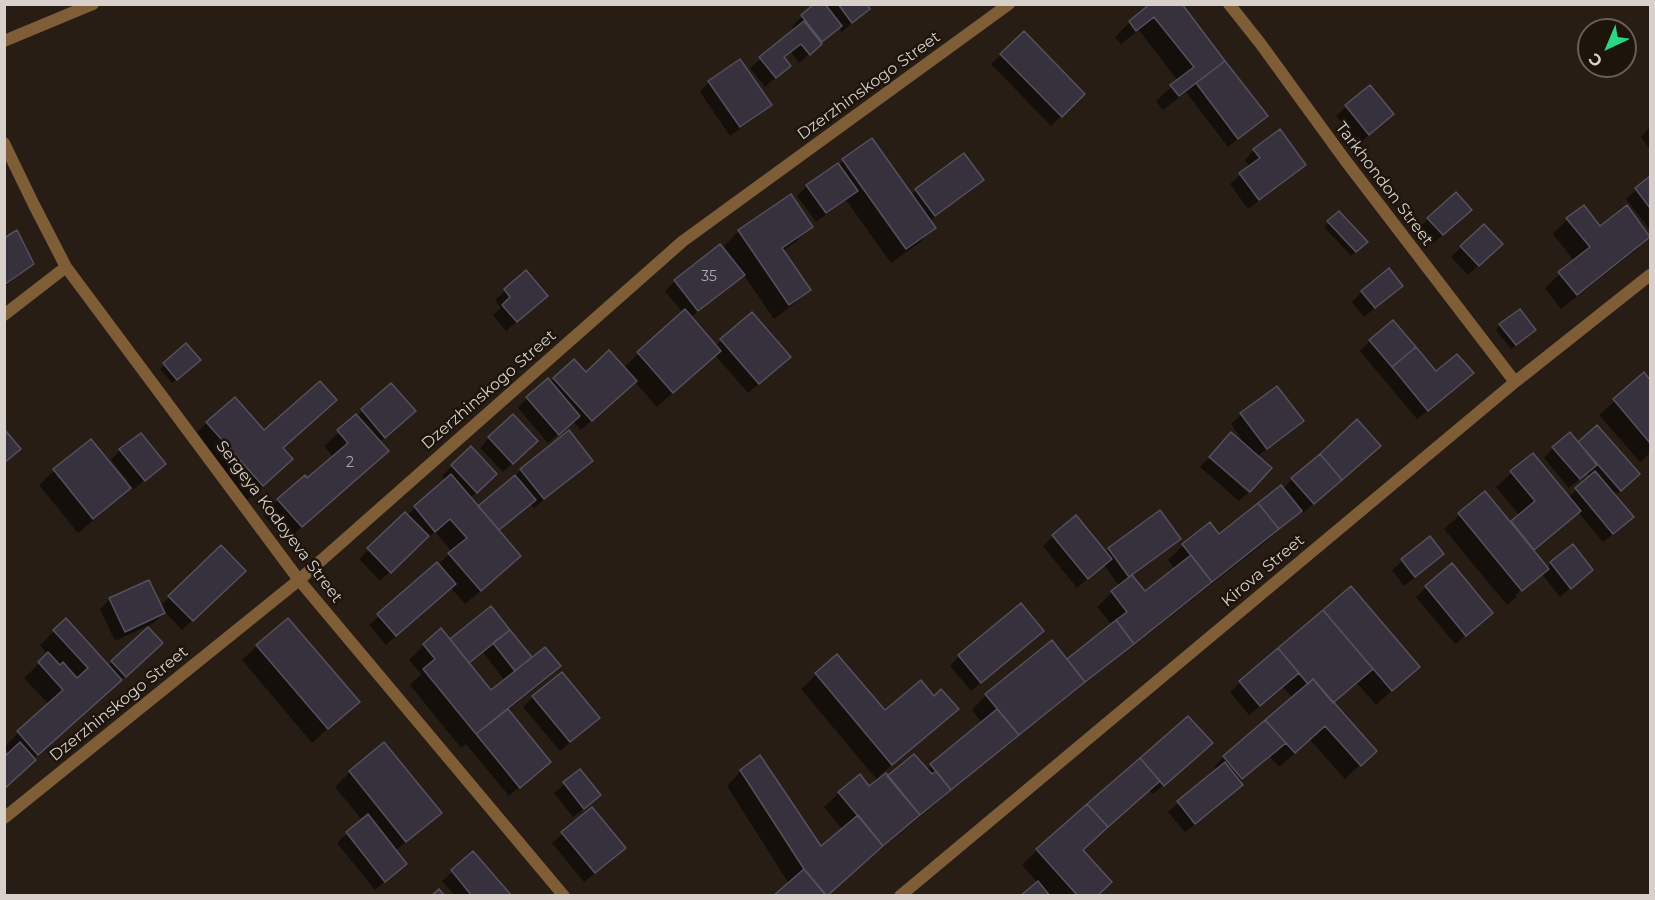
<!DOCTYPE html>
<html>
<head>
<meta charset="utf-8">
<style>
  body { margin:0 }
  #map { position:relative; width:1655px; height:900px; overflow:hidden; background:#271d15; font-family:Montserrat,sans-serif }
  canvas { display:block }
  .frame { position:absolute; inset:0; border:6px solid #d7d0cb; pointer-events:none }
  .north { position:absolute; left:1577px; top:18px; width:60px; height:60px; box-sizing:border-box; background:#1d140c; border:2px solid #675f58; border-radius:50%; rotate:224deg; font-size:16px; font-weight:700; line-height:24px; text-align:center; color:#d7d0cb }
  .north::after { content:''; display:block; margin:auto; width:21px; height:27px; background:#28d885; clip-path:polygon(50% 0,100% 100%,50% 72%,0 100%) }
</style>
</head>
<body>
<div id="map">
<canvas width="1655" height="900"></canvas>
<div class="frame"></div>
<div class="north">С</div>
</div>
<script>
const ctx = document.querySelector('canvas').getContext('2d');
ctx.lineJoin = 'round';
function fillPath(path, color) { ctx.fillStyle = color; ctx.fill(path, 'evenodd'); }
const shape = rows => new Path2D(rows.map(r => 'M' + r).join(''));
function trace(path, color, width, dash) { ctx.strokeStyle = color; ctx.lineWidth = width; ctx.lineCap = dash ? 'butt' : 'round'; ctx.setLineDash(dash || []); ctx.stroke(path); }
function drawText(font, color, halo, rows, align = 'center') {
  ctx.font = font + ' Montserrat,sans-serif'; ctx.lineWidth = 5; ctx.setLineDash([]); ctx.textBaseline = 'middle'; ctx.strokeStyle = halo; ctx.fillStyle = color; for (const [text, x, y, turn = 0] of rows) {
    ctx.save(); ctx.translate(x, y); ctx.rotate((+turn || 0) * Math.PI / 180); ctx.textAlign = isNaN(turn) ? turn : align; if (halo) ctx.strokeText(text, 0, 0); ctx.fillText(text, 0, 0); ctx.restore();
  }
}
fillPath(shape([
  [816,4,865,4,868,9,842,32,839,28,799,63,791,52,783,58,789,66,765,87,750,68,795,30,792,26],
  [1153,4,1266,116,1228,147,1186,92,1163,110,1156,101,1178,81,1139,30,1121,44,1115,37,1130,22],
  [1024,33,1083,94,1051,126,991,64],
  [709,82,770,105,760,114,730,136,700,92],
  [1369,87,1392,114,1359,144,1336,116],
  [1650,127,1650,149,1641,137],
  [1254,150,1304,165,1295,174,1248,209,1230,184,1250,167,1245,160],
  [843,161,911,196,916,190,982,179,972,189,929,221,934,228,919,243,891,263,846,200,816,222,797,196,807,186],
  [1650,178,1650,230,1626,199],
  [1627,207,1650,236,1635,251,1561,309,1545,288,1574,261,1553,234,1567,220,1600,228],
  [1339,213,1366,242,1351,256,1324,227],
  [1428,219,1460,220,1432,244,1419,229],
  [811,226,797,241,783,251,809,290,794,304,774,319,743,274,690,318,715,346,751,314,779,367,748,393,715,355,657,407,634,381,581,430,573,421,548,443,518,408,527,398,550,383,574,361,586,374,623,368,683,313,665,291,675,281,731,256,724,246,739,231],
  [1484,226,1491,254,1468,275,1451,257],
  [4,240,32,263,4,288],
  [526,273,536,306,506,331,493,315,501,308,495,300],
  [1401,286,1364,317,1352,302,1362,292],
  [1500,325,1530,334,1511,349,1496,330],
  [1370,341,1435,374,1462,383,1417,419,1360,351],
  [186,345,194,364,172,383,160,369],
  [1644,375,1650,382,1650,453,1640,462,1599,415],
  [391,385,414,411,379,443,372,466,286,541,263,515,278,500,307,480,333,457,324,446],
  [1241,415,1302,420,1257,457,1248,449,1231,424],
  [207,423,264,433,282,448,276,474,247,500,192,437],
  [1597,427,1628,484,1614,496,1622,527,1603,542,1578,512,1533,551,1547,568,1551,563,1591,570,1560,597,1542,574,1515,595,1517,597,1507,605,1444,529,1485,493,1511,523,1520,516,1496,487,1532,455,1568,498,1590,477,1587,473,1569,488,1544,458,1553,448,1578,444],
  [489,438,536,441,503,472,480,448],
  [91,441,126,483,128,481,111,460,120,450,164,464,134,489,131,486,115,502,78,533,39,485,54,471],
  [471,448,485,484,470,498,478,508,521,470,591,461,534,508,530,503,498,531,519,556,505,571,465,604,450,587,386,645,369,625,452,552,435,532,419,544,380,581,359,559,405,514,407,515,446,481,442,476],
  [1369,456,1303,513,1301,510,1263,544,1137,643,1133,642,1118,657,1003,748,825,896,789,884,727,786,741,771,820,848,843,830,824,807,839,793,869,788,878,781,801,689,837,656,884,713,934,698,956,709,878,777,880,779,926,770,982,723,972,710,986,695,1067,661,1112,625,1097,607,1119,586,1104,565,1077,588,1043,546,1053,536,1105,553,1109,549,1179,539,1169,548,1131,576,1144,593,1175,569,1168,560,1183,546,1210,524,1219,536,1283,489,1292,479],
  [1209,458,1248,493,1239,501,1200,467],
  [1429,538,1432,563,1404,586,1392,570],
  [221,547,244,571,182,630,165,612,154,623,115,641,100,609,110,599,160,606],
  [1426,587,1491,613,1455,644,1416,597],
  [1351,588,1418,667,1376,705,1357,683,1332,704,1375,751,1345,779,1310,740,1279,767,1270,757,1239,782,1241,785,1232,795,1185,832,1168,812,1217,770,1214,767,1224,757,1293,698,1283,687,1249,715,1230,692],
  [491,608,527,664,559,666,544,681,507,711,549,762,509,796,466,744,461,748,410,685,421,674,409,660,424,645,450,642],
  [483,652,505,681,491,693,468,664],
  [148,629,151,653,33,759,10,754,4,748,18,733,49,705,24,678,48,655,40,645,54,631,108,666],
  [1032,640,971,691,950,666,959,656],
  [257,646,357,702,312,743,242,660],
  [533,697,588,727,560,751,523,707],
  [384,744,440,813,395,851,405,864,375,890,337,843,362,820,335,787,350,772],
  [1201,753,1153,794,1149,790,1082,851,1096,896,1023,896,1038,883,1022,865,1037,850],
  [580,771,589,805,573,817,554,793],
  [592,809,614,858,584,882,552,843],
  [473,853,511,896,455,896,442,881]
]), '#0007');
const building = shape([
  [814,4,825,4,842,26,822,42,801,15,814,4],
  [838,4,867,4,870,9,852,23,838,4],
  [1150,4,1182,4,1225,61,1179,96,1170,85,1194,67,1154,17,1136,31,1129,21,1150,4],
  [804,21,822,44,810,55,801,44,784,57,791,66,776,78,759,57,804,21],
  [1024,31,1085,94,1062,117,1000,54,1024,31],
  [740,59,772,105,740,127,708,81,740,59],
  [1225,61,1268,116,1238,139,1196,83,1225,61],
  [1370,85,1394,114,1369,135,1345,105,1370,85],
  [1280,129,1306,165,1259,200,1239,173,1260,158,1253,149,1280,129],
  [872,138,936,228,906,249,842,159,872,138],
  [964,153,984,180,935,216,915,189,964,153],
  [838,163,858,191,826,213,806,185,838,163],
  [1650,176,1650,208,1635,188,1650,176],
  [1456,192,1472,210,1443,235,1427,218,1456,192],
  [791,194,813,227,782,248,811,290,789,305,738,230,791,194],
  [1584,205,1600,226,1627,205,1650,237,1577,295,1558,272,1590,247,1566,218,1584,205],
  [1339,211,1368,242,1356,252,1327,221,1339,211],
  [1484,224,1503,244,1479,266,1460,246,1484,224],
  [17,230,34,264,4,285,4,238,17,230],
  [720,244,745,275,698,311,674,280,720,244],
  [1389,268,1403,286,1375,308,1361,291,1389,268],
  [526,270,548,296,517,322,502,305,510,297,504,289,526,270],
  [685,309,721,351,673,393,637,352,685,309],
  [1520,309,1536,330,1516,345,1499,324,1520,309],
  [752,312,791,357,759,384,720,339,752,312],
  [1393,320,1416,347,1392,367,1369,340,1393,320],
  [186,343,201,360,177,380,163,363,186,343],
  [1416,347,1436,371,1457,354,1474,373,1428,411,1392,367,1416,347],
  [609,350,637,381,592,421,553,378,574,359,586,372,609,350],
  [1644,372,1650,380,1650,443,1613,399,1644,372],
  [548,378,580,416,559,435,526,397,548,378],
  [320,381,337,400,283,448,293,459,263,486,206,422,235,397,264,430,320,381],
  [391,383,416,411,385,438,361,409,391,383],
  [1277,386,1304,421,1267,449,1240,413,1277,386],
  [356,414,389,451,302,527,277,499,305,475,307,478,348,443,337,430,356,414],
  [513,414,538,441,513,464,488,437,513,414],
  [1357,419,1381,446,1342,480,1320,454,1357,419],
  [1597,425,1640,474,1621,491,1578,442,1597,425],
  [4,429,21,449,4,463,4,429],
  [569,430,593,461,544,499,520,469,569,430],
  [1231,432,1272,468,1250,492,1209,457,1231,432],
  [1570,432,1597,465,1580,479,1552,447,1570,432],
  [141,433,166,464,145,481,119,449,141,433],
  [91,439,131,488,93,519,53,469,91,439],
  [471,446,497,474,477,493,451,465,471,446],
  [1533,453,1581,511,1534,550,1511,521,1535,501,1510,471,1533,453],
  [1320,454,1342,480,1314,504,1291,478,1320,454],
  [1595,471,1634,517,1613,534,1575,488,1595,471],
  [451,474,521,556,481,591,448,553,467,538,450,519,435,532,414,506,451,474],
  [515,475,536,500,499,530,478,506,515,475],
  [1281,485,1302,511,1279,529,1258,503,1281,485],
  [1485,491,1549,569,1522,591,1458,513,1485,491],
  [1258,503,1279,529,1212,582,1182,544,1210,522,1219,534,1258,503],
  [1160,510,1181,539,1129,577,1108,548,1160,510],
  [405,512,429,536,391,573,367,548,405,512],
  [1076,515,1112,559,1088,579,1052,535,1076,515],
  [1430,536,1444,554,1415,577,1401,559,1430,536],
  [1573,544,1593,570,1571,589,1550,562,1573,544],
  [221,545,246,571,193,621,168,596,221,545],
  [1191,555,1212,582,1134,644,1116,620,1127,612,1111,591,1132,575,1145,591,1191,555],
  [437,562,456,584,396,636,377,614,437,562],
  [1452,563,1493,613,1466,636,1425,586,1452,563],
  [149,580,165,613,125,632,109,598,149,580],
  [1351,586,1420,667,1392,691,1323,610,1351,586],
  [1021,603,1044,631,981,683,958,655,1021,603],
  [491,606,510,630,469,663,450,639,491,606],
  [1323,610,1373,669,1333,703,1313,679,1308,684,1278,648,1323,610],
  [66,618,122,680,38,755,17,731,63,690,38,662,48,652,60,665,63,662,77,678,88,668,53,630,66,618],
  [288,618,360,702,328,729,256,645,288,618],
  [1116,620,1134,644,1085,682,1067,659,1116,620],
  [148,627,163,643,126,677,111,661,148,627],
  [441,628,491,690,545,647,561,666,476,734,423,669,435,659,423,644,441,628],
  [510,630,532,657,515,671,493,643,510,630],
  [1052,640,1085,682,1019,735,985,694,1052,640],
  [1278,648,1299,673,1260,706,1239,681,1278,648],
  [837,654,885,710,921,680,934,696,941,689,959,709,892,765,815,673,837,654],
  [562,672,600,718,570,742,532,696,562,672],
  [1313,679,1377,751,1361,766,1325,726,1295,753,1265,720,1313,679],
  [508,709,551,762,520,788,476,734,508,709],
  [997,709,1019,735,951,790,930,764,997,709],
  [1188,716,1213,743,1164,786,1140,758,1188,716],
  [1265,720,1286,743,1242,779,1223,756,1265,720],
  [20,742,36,760,4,789,4,757,20,742],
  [384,742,442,813,406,842,349,771,384,742],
  [914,754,932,774,936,771,951,790,920,815,887,776,914,754],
  [760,755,821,846,858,815,883,846,827,896,804,869,740,770,760,755],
  [1140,758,1160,781,1108,827,1087,804,1140,758],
  [1225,762,1243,785,1195,824,1177,801,1225,762],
  [580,769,601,795,584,809,563,782,580,769],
  [886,773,920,815,883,846,838,792,860,774,869,786,886,773],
  [1087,804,1108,827,1083,850,1112,882,1097,896,1078,896,1036,849,1087,804],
  [592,807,626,848,595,873,561,832,592,807],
  [368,814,407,864,385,882,346,832,368,814],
  [473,851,512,896,472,896,451,870,473,851],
  [804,869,826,896,773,896,804,869],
  [1038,881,1050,896,1020,896,1038,881],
  [439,889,445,896,431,896,439,889]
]);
fillPath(building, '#36313d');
trace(building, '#56515e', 1.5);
trace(shape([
  [4,41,93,4]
]), '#7f5e37', 12);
trace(shape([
  [1229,4,1260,43,1345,160,1515,382],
  [4,143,34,205,66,267,299,580,564,896],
  [4,315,66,267],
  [4,818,299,580,683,241,1009,4],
  [900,896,1515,382,1650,275]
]), '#7f5e37', 12);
drawText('14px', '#afa8a8', null, [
  ["35",709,277],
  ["2",350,463]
]);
drawText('16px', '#d7d0cb', '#1d140c', [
  ["Dzerzhinskogo Street",869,86,-36],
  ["Tarkhondon Street",1384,184,53],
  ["Dzerzhinskogo Street",489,390,-41],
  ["Sergeya Kodoyeva Street",279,522,53],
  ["Kirova Street",1263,571,-40],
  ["Dzerzhinskogo Street",119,704,-39]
]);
</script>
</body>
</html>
